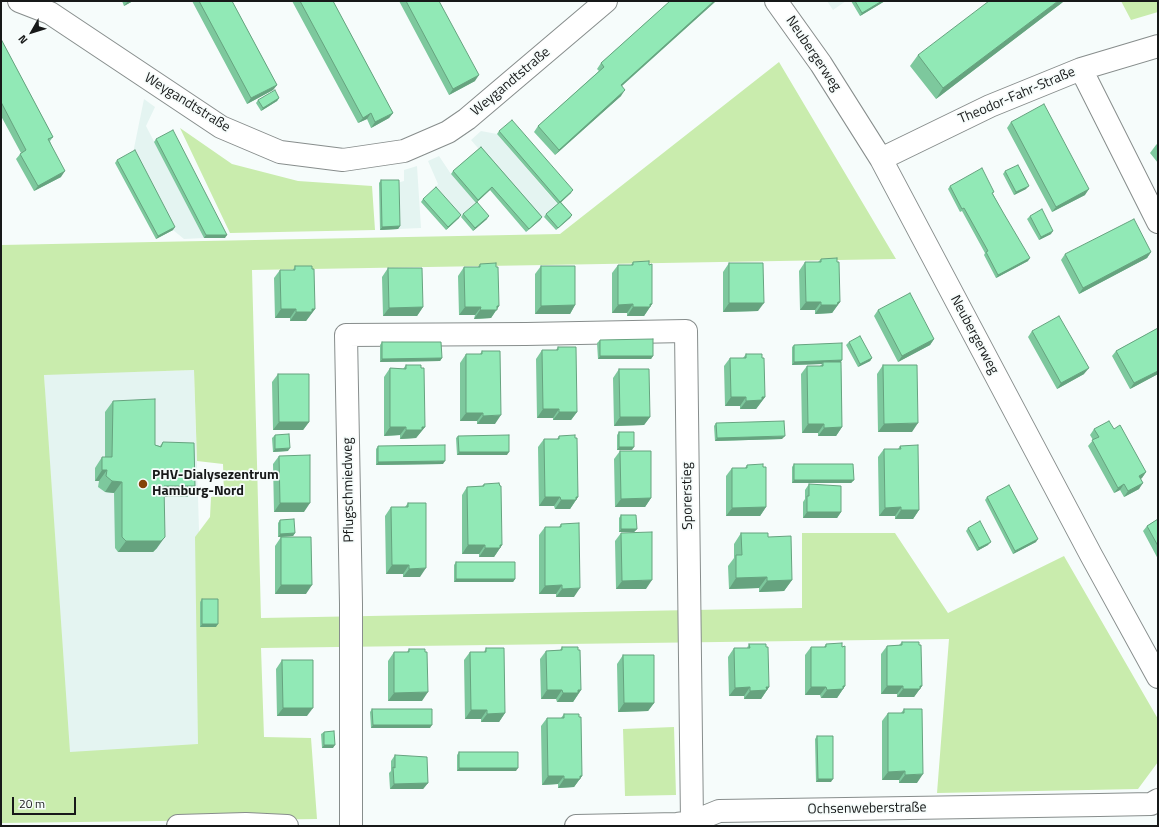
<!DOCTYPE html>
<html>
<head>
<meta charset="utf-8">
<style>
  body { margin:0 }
  #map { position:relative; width:1159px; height:827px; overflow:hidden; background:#f6fcfb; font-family:"Titillium Web",sans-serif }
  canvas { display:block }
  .frame { position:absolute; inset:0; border:2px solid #171919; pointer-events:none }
  .north { position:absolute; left:12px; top:12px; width:40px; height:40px; -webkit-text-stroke:3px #f6fcfb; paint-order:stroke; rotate:231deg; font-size:11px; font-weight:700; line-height:16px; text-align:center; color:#171919 }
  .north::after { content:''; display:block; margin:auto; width:14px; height:18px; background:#171919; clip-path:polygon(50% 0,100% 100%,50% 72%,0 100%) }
  .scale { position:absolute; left:12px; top:797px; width:64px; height:18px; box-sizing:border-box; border:2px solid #171919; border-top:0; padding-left:5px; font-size:12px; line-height:14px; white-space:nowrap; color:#171919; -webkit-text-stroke:3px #f6fcfb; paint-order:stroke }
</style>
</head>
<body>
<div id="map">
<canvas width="1159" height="827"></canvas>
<div class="frame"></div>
<div class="north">N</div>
<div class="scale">20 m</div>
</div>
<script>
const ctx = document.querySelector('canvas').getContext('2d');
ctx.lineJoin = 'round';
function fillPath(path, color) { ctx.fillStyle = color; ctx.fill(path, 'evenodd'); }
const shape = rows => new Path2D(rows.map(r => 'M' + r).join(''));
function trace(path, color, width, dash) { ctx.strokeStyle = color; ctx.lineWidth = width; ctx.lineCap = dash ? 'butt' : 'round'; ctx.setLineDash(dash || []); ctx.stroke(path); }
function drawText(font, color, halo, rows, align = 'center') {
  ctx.font = font + ' "Titillium Web",sans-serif'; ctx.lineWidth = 3.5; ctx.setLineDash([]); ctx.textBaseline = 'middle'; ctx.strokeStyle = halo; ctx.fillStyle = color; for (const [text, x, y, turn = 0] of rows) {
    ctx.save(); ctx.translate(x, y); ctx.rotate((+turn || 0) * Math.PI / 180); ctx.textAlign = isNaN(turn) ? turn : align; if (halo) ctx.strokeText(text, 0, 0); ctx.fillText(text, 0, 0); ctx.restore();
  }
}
fillPath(shape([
  [827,1,846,1,833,10],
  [144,99,155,107,146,126,204,238,184,239,173,230,133,153],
  [481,131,497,134,558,205,540,220,471,140],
  [439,156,451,174,476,203,459,218,434,190,438,184,428,161],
  [417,166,421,228,398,229,397,183,404,181,404,170],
  [194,370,205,721,245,722,62,814,44,374]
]), '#e4f4f1');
fillPath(shape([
  [1121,1,1158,1,1158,12,1131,20],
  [779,62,896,259,252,270,261,618,802,608,802,533,895,533,948,613,1064,556,1158,719,1158,762,1138,789,937,793,949,639,261,648,264,737,311,738,317,819,1,823,1,245,560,234],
  [194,370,197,461,223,464,224,495,211,497,210,517,195,537,198,744,70,752,44,375],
  [180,128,232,164,298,181,372,186,375,230,230,233],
  [674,727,676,795,625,796,623,729]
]), '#c9ecad');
const minor = shape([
  [19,1,50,13,221,127,280,152,343,160,404,151,448,132,467,119,606,1],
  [776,1,821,64,881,159,1091,555,1158,677],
  [1081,69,1158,222],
  [881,159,990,106,1081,69,1158,46],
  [178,826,246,824,287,826],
  [351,826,351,604,346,335,526,334,686,331,692,822],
  [576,826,677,824,692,822,719,811,1099,805,1151,804,1158,800]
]);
trace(minor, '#878d8c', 24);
trace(minor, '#fff', 22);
fillPath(shape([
  [122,1,133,1,124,6],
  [192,1,232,1,277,85,273,90,247,104],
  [292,1,333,1,393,113,389,118,371,128,367,119,358,123],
  [399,1,439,1,475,81,449,95],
  [670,1,716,1,622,86,621,96,555,155,534,132,538,126,599,71,597,69,601,63],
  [851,1,885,1,860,16],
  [1063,2,936,99,910,66,918,55],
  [1,39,53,137,50,141,61,177,34,191,16,159,21,153,1,116],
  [279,98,277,101,261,111,256,103,258,100],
  [1011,122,1085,195,1052,212,1007,128],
  [499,131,571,193,561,202,572,215,570,218,556,230,544,217,546,214,558,204,497,134],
  [156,139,225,238,204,238,154,142],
  [1158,143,1158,163,1150,153,1156,145],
  [481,147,542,217,540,220,526,232,490,190,476,203,451,174,453,171],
  [117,160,173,230,156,239,115,163],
  [1005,171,1026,189,1014,195,1003,174],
  [381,180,400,226,398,229,380,230,379,183],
  [950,186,993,194,1028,261,996,278,984,255,985,253,962,211,960,212,948,189],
  [423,199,459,218,446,230,421,202],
  [463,214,487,219,473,231,461,217],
  [1030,216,1051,234,1039,240,1027,219],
  [1151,252,1147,258,1079,294,1061,260,1065,254],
  [821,259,840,302,832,313,815,314,815,310,800,310,799,271,805,262,818,262],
  [633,262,649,265,652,304,644,316,627,316,627,313,612,313,612,273,618,265,631,265],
  [729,263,758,311,723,312,723,272],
  [480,264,499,306,491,318,474,319,475,315,459,315,458,276,464,267,478,267],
  [295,266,315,309,306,321,290,321,290,318,275,318,274,278,280,270,293,270],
  [541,266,575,305,570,314,535,314,535,274],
  [388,268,423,307,417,316,383,316,382,277],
  [878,310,934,339,930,345,898,362,874,316],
  [1158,328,1158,374,1130,389,1112,356,1116,351],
  [1032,331,1084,374,1057,389,1028,337],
  [600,340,653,356,651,359,598,359,597,343],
  [382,342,442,358,440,361,380,362,380,345],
  [849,342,872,358,870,361,858,367,846,345],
  [794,345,842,360,841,362,842,427,836,436,818,436,818,433,802,433,801,374,807,366,820,366,822,364,792,365,792,347],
  [558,347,577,412,571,420,553,420,553,418,537,418,536,359,542,350,556,350],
  [482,351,495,424,477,424,477,421,460,421,460,363,466,354,480,354],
  [746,354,765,397,756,409,740,409,740,406,725,406,724,366,730,358,743,358],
  [406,365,425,427,416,438,400,439,400,435,384,436,384,377,390,368,403,369],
  [883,365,912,432,878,432,877,374],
  [619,369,650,417,644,425,614,426,613,378],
  [278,374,309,422,303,430,273,430,272,382],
  [113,401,155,445,160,446,163,442,195,486,187,497,164,497,157,548,153,552,118,552,115,548,114,493,105,492,98,487,99,481,95,481,95,468,102,457,105,457,105,412],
  [716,423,782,439,715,441,714,426],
  [1094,429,1114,429,1146,472,1141,479,1139,489,1124,497,1120,490,1114,493,1088,446,1093,440,1090,435],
  [619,432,632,450,617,450,617,435],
  [275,435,288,451,273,452,272,438],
  [458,436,507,455,457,455,456,438],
  [559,436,575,438,578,497,570,509,555,509,554,506,539,506,538,447,544,439,557,439],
  [378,446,443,464,376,465,376,449],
  [900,446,919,510,913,519,895,519,895,516,879,516,878,457,884,449,898,449],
  [620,451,651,498,645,507,615,507,614,459],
  [279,456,304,512,274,512,273,464],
  [794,464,854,480,851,483,792,483,792,467],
  [747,465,766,507,760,516,726,516,726,476,732,468,745,468],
  [484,484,502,545,494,557,479,557,479,554,462,554,462,495,467,487,482,486],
  [809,484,841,512,837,518,803,518,803,502,805,499,805,490],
  [987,497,1036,542,1013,554,985,500],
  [408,503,420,577,403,577,403,574,386,574,385,516,391,507,405,507],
  [621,515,637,529,634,532,619,532,619,518],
  [1158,519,1158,559,1143,531,1147,526],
  [280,520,295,533,293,536,278,537,278,523],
  [561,524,574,597,556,597,556,594,539,594,539,535,545,527,559,527],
  [968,528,988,545,977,551,966,531],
  [621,533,646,589,616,589,615,541],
  [741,533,768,537,792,580,784,591,759,592,759,588,729,589,728,566,734,558,734,544],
  [281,537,306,594,275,594,275,546],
  [456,562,515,579,513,582,454,582,454,565],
  [202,599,216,627,200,627,200,602],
  [902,642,922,686,914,697,897,697,897,694,881,694,881,654,887,646,899,645],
  [749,644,769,687,761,699,744,699,744,696,729,696,728,657,734,648,747,648],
  [826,644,845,686,837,698,821,698,820,695,805,695,805,655,811,647,824,647],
  [562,647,581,690,573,702,557,702,556,699,541,699,540,659,546,651,560,650],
  [486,648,505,713,499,722,481,722,481,719,465,719,464,660,470,652,484,652],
  [409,649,422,701,388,701,388,661,394,652,407,652],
  [623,655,654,703,648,711,618,712,617,664],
  [282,660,307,716,277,716,276,669],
  [372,709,430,728,371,728,370,712],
  [904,709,917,783,899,783,899,780,882,780,882,721,888,713,901,713],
  [564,714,582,776,574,787,558,788,558,784,542,785,541,726,547,718,561,718],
  [324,732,333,748,322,748,321,734],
  [817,736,831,782,816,782,815,739],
  [459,752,516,771,457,771,457,755],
  [395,755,428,783,423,789,390,789,389,773,391,771,391,761]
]), '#7dc89d');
fillPath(shape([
  [128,1,133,1,124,6],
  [714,1,716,1,616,91,621,85],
  [882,1,885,1,860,16,862,13],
  [1058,1,1064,1,1063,2,936,99,943,88],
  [479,75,475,81,449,95,453,89],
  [277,85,273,90,247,104,251,98],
  [625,90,621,96,555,155,559,150],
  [279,98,277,101,261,111,263,108],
  [371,113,367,119,358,123,363,118],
  [393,113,389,118,371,128,375,122],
  [65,171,61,177,34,191,38,186],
  [1029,186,1026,189,1014,195,1016,192],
  [492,187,490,190,476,203,478,200],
  [1089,189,1085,195,1052,212,1056,207],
  [573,190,571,193,558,205,560,202],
  [461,215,459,218,446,230,448,227],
  [572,215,570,218,556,230,558,228],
  [489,216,487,219,473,231,475,228],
  [542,217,540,220,526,232,529,229],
  [400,226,398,229,380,230,382,227],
  [175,227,173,230,156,239,158,236],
  [1053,231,1051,234,1039,240,1041,237],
  [206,235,227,235,225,238,204,238],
  [1151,252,1147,258,1079,294,1083,288],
  [1030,258,1028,261,996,278,998,275],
  [806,302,821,302,815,310,800,310],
  [838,302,840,302,832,313,815,314,821,305],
  [729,303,764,303,758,311,723,312],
  [633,304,627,313,612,313,618,305],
  [650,304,652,304,644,316,627,316,633,307],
  [575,305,570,314,535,314,541,306],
  [497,306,499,306,491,318,474,319,480,310],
  [423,307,417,316,383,316,389,308],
  [465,307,481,307,475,315,459,315],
  [281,309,296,309,290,318,275,318],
  [312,309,315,309,306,321,290,321,296,312],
  [934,339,930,345,898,362,902,356],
  [600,356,653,356,651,359,598,359],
  [442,358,440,361,380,362,382,359],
  [872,358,870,361,858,367,860,364],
  [842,360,840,363,823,362,822,364,792,365,794,362],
  [1089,368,1084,374,1057,389,1061,383],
  [1158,371,1158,374,1130,389,1134,383],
  [731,397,746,397,740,406,725,406],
  [762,397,765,397,756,409,740,409,746,401],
  [543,409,559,409,553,418,537,418],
  [559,412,577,412,571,420,553,420],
  [466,413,483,413,477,421,460,421],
  [501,415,495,424,477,424,483,416],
  [620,417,650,417,644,425,614,426],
  [279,422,309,422,303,430,273,430],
  [918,423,912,432,878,432,884,424],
  [808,424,824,424,818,433,802,433],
  [390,427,406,427,400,435,384,436],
  [422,427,425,427,416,438,400,439,406,430],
  [842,427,836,436,818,436,824,428],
  [785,436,782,439,715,441,717,438],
  [619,447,634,447,632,450,617,450],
  [290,448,288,451,273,452,275,449],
  [459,452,509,452,507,455,457,455],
  [445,461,443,464,376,465,378,462],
  [102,470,107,470,99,481,95,481],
  [1146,472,1142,478,1135,482,1139,476],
  [794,480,854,480,851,483,792,483],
  [112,481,122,482,114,493,105,492],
  [1143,483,1139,489,1124,497,1128,491],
  [1124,484,1120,490,1114,493,1118,488],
  [164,486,195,486,187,497,156,497],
  [545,497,560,497,554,506,539,506],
  [576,497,578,497,570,509,555,509,561,500],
  [651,498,645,507,615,507,621,499],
  [280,503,310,503,304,512,274,512],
  [766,507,760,516,726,516,732,508],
  [901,507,895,516,879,516,885,508],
  [901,510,919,510,913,519,895,519],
  [807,512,841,512,837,518,803,518],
  [621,529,637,529,634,532,619,532],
  [295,533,293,536,278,537,280,534],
  [165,537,157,548,153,552,118,552,126,541],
  [1038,539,1036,542,1013,554,1015,551],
  [991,542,988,545,977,551,979,548],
  [468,545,485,545,479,554,462,554],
  [500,545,502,545,494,557,479,557,485,548],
  [392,565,409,565,403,574,386,574],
  [426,568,420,577,403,577,409,569],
  [767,577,759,588,729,589,736,578],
  [456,579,515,579,513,582,454,582],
  [652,580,646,589,616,589,622,581],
  [792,580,784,591,759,592,767,581],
  [281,585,312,585,306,594,275,594],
  [562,585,556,594,539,594,545,586],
  [580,588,574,597,556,597,562,589],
  [202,624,218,624,216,627,200,627],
  [843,686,845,686,837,698,821,698,827,690],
  [887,686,903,686,897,694,881,694],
  [920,686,922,686,914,697,897,697,903,689],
  [750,687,744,696,729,696,735,688],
  [766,687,769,687,761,699,744,699,750,691],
  [811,687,826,687,820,695,805,695],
  [547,690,562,690,556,699,541,699],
  [581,690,573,702,557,702,563,693],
  [428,692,422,701,388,701,394,693],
  [624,703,654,703,648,711,618,712],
  [283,708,313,708,307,716,277,716],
  [471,710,487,710,481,719,465,719],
  [505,713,499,722,481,722,487,714],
  [373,725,432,725,430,728,371,728],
  [324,745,335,745,333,748,322,748],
  [459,768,518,768,516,771,457,771],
  [905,771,899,780,882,780,888,772],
  [923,774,917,783,899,783,905,775],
  [548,776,564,776,558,784,542,785],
  [580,776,582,776,574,787,558,788,564,779],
  [818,779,833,779,831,782,816,782],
  [428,783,423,789,390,789,394,784]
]), '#66a37f');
const building = shape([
  [199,1,232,1,277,85,251,98,199,1],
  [300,1,333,1,393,113,375,122,371,113,363,118,300,1],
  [406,1,439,1,479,75,453,89,406,1],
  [670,1,714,1,621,85,625,90,559,150,538,126,604,67,601,63,670,1],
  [855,1,882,1,862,13,855,1],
  [989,1,1058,1,943,88,918,55,989,1],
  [1,39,53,137,48,139,65,171,38,186,20,154,26,150,1,102,1,39],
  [275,90,279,98,263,108,258,100,275,90],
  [1044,104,1089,189,1056,207,1011,122,1044,104],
  [512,120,573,190,560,202,499,131,512,120],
  [173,130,227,235,206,235,156,139,173,130],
  [481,147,542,217,529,229,492,187,478,200,453,171,481,147],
  [135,150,175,227,158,236,117,160,135,150],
  [1018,165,1029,186,1016,192,1005,171,1018,165],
  [982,168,994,192,992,193,1004,214,1030,258,998,275,986,252,988,251,964,208,962,209,950,186,982,168],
  [381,180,399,180,400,226,382,227,381,180],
  [436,187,461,215,448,227,423,199,436,187],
  [477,202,489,216,475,228,463,214,477,202],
  [560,202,572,215,558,228,546,214,560,202],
  [1042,209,1053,231,1041,237,1030,216,1042,209],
  [1134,219,1151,252,1083,288,1065,254,1134,219],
  [837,258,837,262,839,262,840,302,838,302,837,305,821,305,821,302,806,302,805,262,821,262,821,259,837,258],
  [649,261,649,265,652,264,652,304,650,304,650,307,633,307,633,304,618,305,618,265,633,265,633,262,649,261],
  [496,263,496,267,498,267,499,306,497,306,497,310,480,310,481,307,465,307,464,267,480,267,480,264,496,263],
  [729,263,763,263,764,303,729,303,729,263],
  [295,266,312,266,312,269,314,269,315,309,312,309,312,312,296,312,296,309,281,309,280,270,295,270,295,266],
  [541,266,575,266,575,305,541,306,541,266],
  [388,268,422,268,423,307,389,308,388,268],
  [910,293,934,339,902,356,878,310,910,293],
  [1059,316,1089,368,1061,383,1032,331,1059,316],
  [1158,328,1158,371,1134,383,1116,351,1158,328],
  [860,336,872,358,860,364,849,342,860,336],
  [653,339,653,356,600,356,600,340,653,339],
  [382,342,441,342,442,358,382,359,382,342],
  [842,343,842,360,794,362,794,345,842,343],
  [558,347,576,347,577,412,559,412,559,409,543,409,542,350,558,350,558,347],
  [482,351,500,351,501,415,483,416,483,413,466,413,466,354,482,354,482,351],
  [746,354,762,354,762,358,764,358,765,397,762,397,762,400,746,401,746,397,731,397,730,358,746,358,746,354],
  [823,362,841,362,842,427,824,428,824,424,808,424,807,366,823,366,823,362],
  [406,365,421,365,421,368,424,368,425,427,422,427,422,430,406,430,406,427,390,427,390,368,406,369,406,365],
  [883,365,917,365,918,423,884,424,883,365],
  [619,369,649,369,650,417,620,417,619,369],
  [278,374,309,374,309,422,279,422,278,374],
  [155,399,155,445,161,447,163,442,194,443,195,486,164,486,165,537,161,541,126,541,122,537,122,482,112,481,106,476,107,470,102,470,102,457,112,457,113,401,155,399],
  [784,421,785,436,717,438,716,423,784,421],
  [1109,421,1114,429,1120,425,1146,472,1139,476,1143,483,1128,491,1124,484,1118,488,1092,440,1099,437,1094,429,1109,421],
  [619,432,634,432,634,447,619,447,619,432],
  [289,434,290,448,275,449,275,435,289,434],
  [509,435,509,452,459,452,458,436,509,435],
  [575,435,575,438,577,438,578,497,576,497,576,500,561,500,560,497,545,497,544,439,559,439,559,436,575,435],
  [445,445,445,461,378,462,378,446,445,445],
  [918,445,919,510,901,510,901,507,885,508,884,449,901,449,900,446,918,445],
  [620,451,651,451,651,498,621,499,620,451],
  [310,455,310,503,280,503,279,456,310,455],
  [763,464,763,467,766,467,766,507,732,508,732,468,747,468,747,465,763,464],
  [794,464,853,464,854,480,794,480,794,464],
  [499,483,500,486,501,486,502,545,500,545,500,548,485,548,485,545,468,545,467,487,484,486,484,484,499,483],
  [809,484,841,486,841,512,807,512,807,496,809,496,809,484],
  [1009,485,1038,539,1015,551,987,497,1009,485],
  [408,503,426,503,426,568,409,569,409,565,392,565,391,507,408,507,408,503],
  [621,515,636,515,637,529,621,529,621,515],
  [294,519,295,533,280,534,280,520,294,519],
  [1158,519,1158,546,1147,526,1158,519],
  [980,521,991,542,979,548,968,528,980,521],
  [579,523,580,588,562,589,562,585,545,586,545,527,561,527,561,524,579,523],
  [652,532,652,580,622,581,621,533,652,532],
  [741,533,768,533,768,537,791,536,792,580,767,581,767,577,736,578,736,555,742,555,741,533],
  [281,537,311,537,312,585,281,585,281,537],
  [456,562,515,562,515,579,456,579,456,562],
  [202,599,218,599,218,624,202,624,202,599],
  [902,642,919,642,919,645,921,645,922,686,920,686,920,689,903,689,903,686,887,686,887,646,902,645,902,642],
  [842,643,842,647,845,646,845,686,843,686,843,689,827,690,826,687,811,687,811,647,826,647,826,644,842,643],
  [749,644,766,644,766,647,768,647,769,687,766,687,767,690,750,691,750,687,735,688,734,648,750,648,749,644],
  [562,647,578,647,578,650,580,650,581,690,578,690,578,693,563,693,562,690,547,690,546,651,562,650,562,647],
  [486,648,504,648,505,713,487,714,487,710,471,710,470,652,486,652,486,648],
  [409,649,425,649,425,652,427,652,428,692,394,693,394,652,409,652,409,649],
  [623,655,654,655,654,703,624,703,623,655],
  [282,660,313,660,313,708,283,708,282,660],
  [372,709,432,709,432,725,373,725,372,709],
  [904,709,922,709,923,774,905,775,905,771,888,772,888,713,904,713,904,709],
  [564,714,579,714,579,717,581,717,582,776,580,776,580,779,564,779,564,776,548,776,547,718,564,718,564,714],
  [334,731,335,745,324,745,324,732,334,731],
  [817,736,833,736,833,779,818,779,817,736],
  [459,752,518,752,518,768,459,768,459,752],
  [395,755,427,757,428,783,394,784,393,767,395,768,395,755]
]);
fillPath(building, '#91e9b6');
trace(building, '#66a37f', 1);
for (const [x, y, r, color] of [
  [143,484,5,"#844409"]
]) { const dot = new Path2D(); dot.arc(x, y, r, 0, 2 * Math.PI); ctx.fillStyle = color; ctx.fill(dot); trace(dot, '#f6fcfb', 1.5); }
drawText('14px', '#171919', '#f6fcfb', [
  ["Neubergerweg",813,54,56],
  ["Weygandtstraße",511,82,-40],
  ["Theodor-Fahr-Straße",1017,96,-23],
  ["Weygandtstraße",187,103,32],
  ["Neubergerweg",974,335,62],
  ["Pflugschmiedweg",349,490,-91],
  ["Sporerstieg",688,496,-91],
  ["Ochsenweberstraße",867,809,-1]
]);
drawText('bold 14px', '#171919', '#f6fcfb', [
  ["PHV-Dialysezentrum",152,476],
  ["Hamburg-Nord",152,492]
], 'left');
</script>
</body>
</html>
